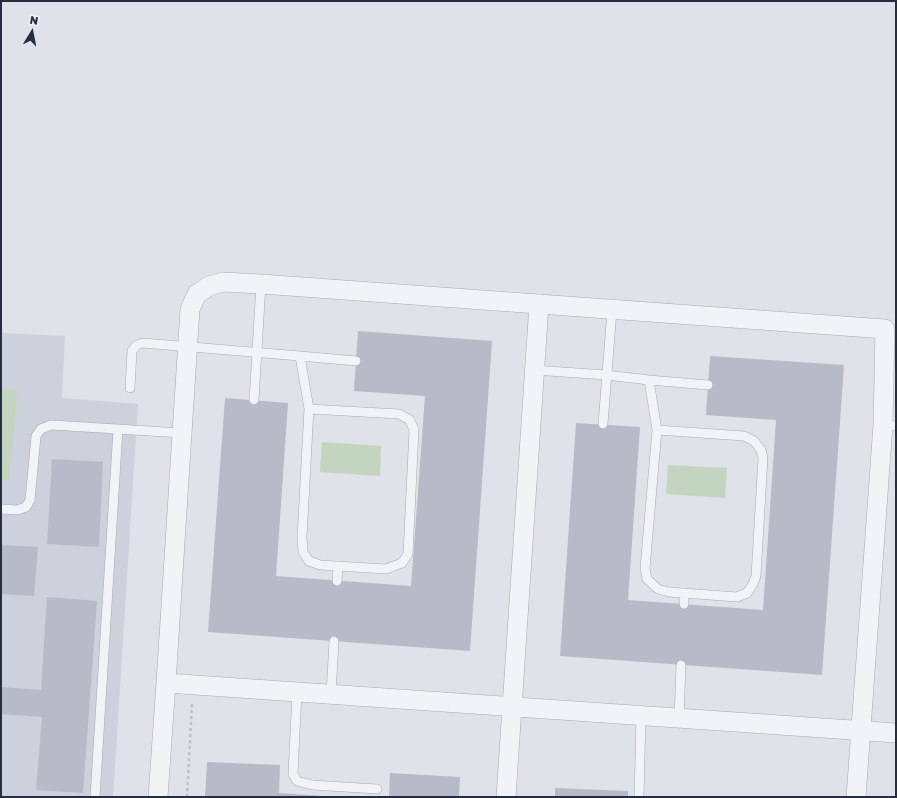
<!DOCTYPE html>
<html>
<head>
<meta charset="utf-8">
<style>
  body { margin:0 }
  #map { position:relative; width:897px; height:798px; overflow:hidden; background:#dfe2e9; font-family:"Golos Text",sans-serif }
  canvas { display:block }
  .frame { position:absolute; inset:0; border:2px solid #262f42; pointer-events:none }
  .north { position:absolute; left:12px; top:12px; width:40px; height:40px; -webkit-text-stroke:3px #eef1f7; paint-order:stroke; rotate:10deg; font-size:11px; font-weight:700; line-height:16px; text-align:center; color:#262f42 }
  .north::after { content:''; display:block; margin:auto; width:14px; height:18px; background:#262f42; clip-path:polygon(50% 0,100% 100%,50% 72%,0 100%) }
</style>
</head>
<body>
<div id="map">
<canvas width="897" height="798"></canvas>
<div class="frame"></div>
<div class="north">N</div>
</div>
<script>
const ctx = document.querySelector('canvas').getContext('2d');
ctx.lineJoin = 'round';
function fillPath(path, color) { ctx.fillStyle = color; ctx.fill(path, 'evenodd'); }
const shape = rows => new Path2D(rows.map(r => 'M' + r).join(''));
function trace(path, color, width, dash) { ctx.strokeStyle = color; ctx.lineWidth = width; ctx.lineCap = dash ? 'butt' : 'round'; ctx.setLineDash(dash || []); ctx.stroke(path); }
fillPath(shape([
  [1,333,65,336,62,398,138,404,113,797,1,797]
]), '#cdd1db');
fillPath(shape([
  [1,389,17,391,9,480,1,479],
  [322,442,381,446,380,476,320,472],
  [668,465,727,468,725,498,666,494]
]), '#c3d4bf');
fillPath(shape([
  [358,331,492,341,470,651,208,632,225,398,288,403,276,576,411,586,425,396,354,391],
  [710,356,844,365,822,675,560,656,576,423,640,427,628,600,763,610,776,420,706,415],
  [52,459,103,462,99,547,47,544],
  [1,545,38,547,34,596,1,594],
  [47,597,97,601,83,793,36,790,42,717,1,714,1,687,41,690],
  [207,762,280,765,279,793,324,796,324,797,205,797],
  [390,773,460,777,459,797,389,797],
  [555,788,628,791,628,797,555,797]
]), '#b6bbc7');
const lane = shape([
  [300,356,356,361],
  [534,370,606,375,649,380,657,430,645,568,647,579,658,589,669,592,737,597,747,593,753,584,756,576,763,458,761,450,754,441,744,436,657,430],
  [649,380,708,385],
  [130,388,132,351,137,345,143,343,300,356,309,409,399,414,410,420,414,430,408,554,402,563,386,569,320,565,309,561,303,552,302,537,309,409],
  [254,400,261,284],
  [603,424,612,310],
  [883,425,896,426],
  [1,509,17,510,26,507,30,500,36,436,41,429,51,425,182,433],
  [337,581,338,566],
  [684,593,684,604],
  [297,692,293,774,297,781,312,785,377,789],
  [331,694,334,641],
  [679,718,681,665],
  [95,797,118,429],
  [639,797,641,716]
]);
const street = shape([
  [166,683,190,309,197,294,209,286,223,282,261,284,885,329,883,425,856,797],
  [158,797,166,683,896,733],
  [506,797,539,304]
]);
trace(lane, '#a4a9b4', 10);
trace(street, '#a4a9b4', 20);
trace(shape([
  [187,797,192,704]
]), '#bdc0c8', 2.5, [3, 3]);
trace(lane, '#f2f3f7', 9);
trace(street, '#f2f3f7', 19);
</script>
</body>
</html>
